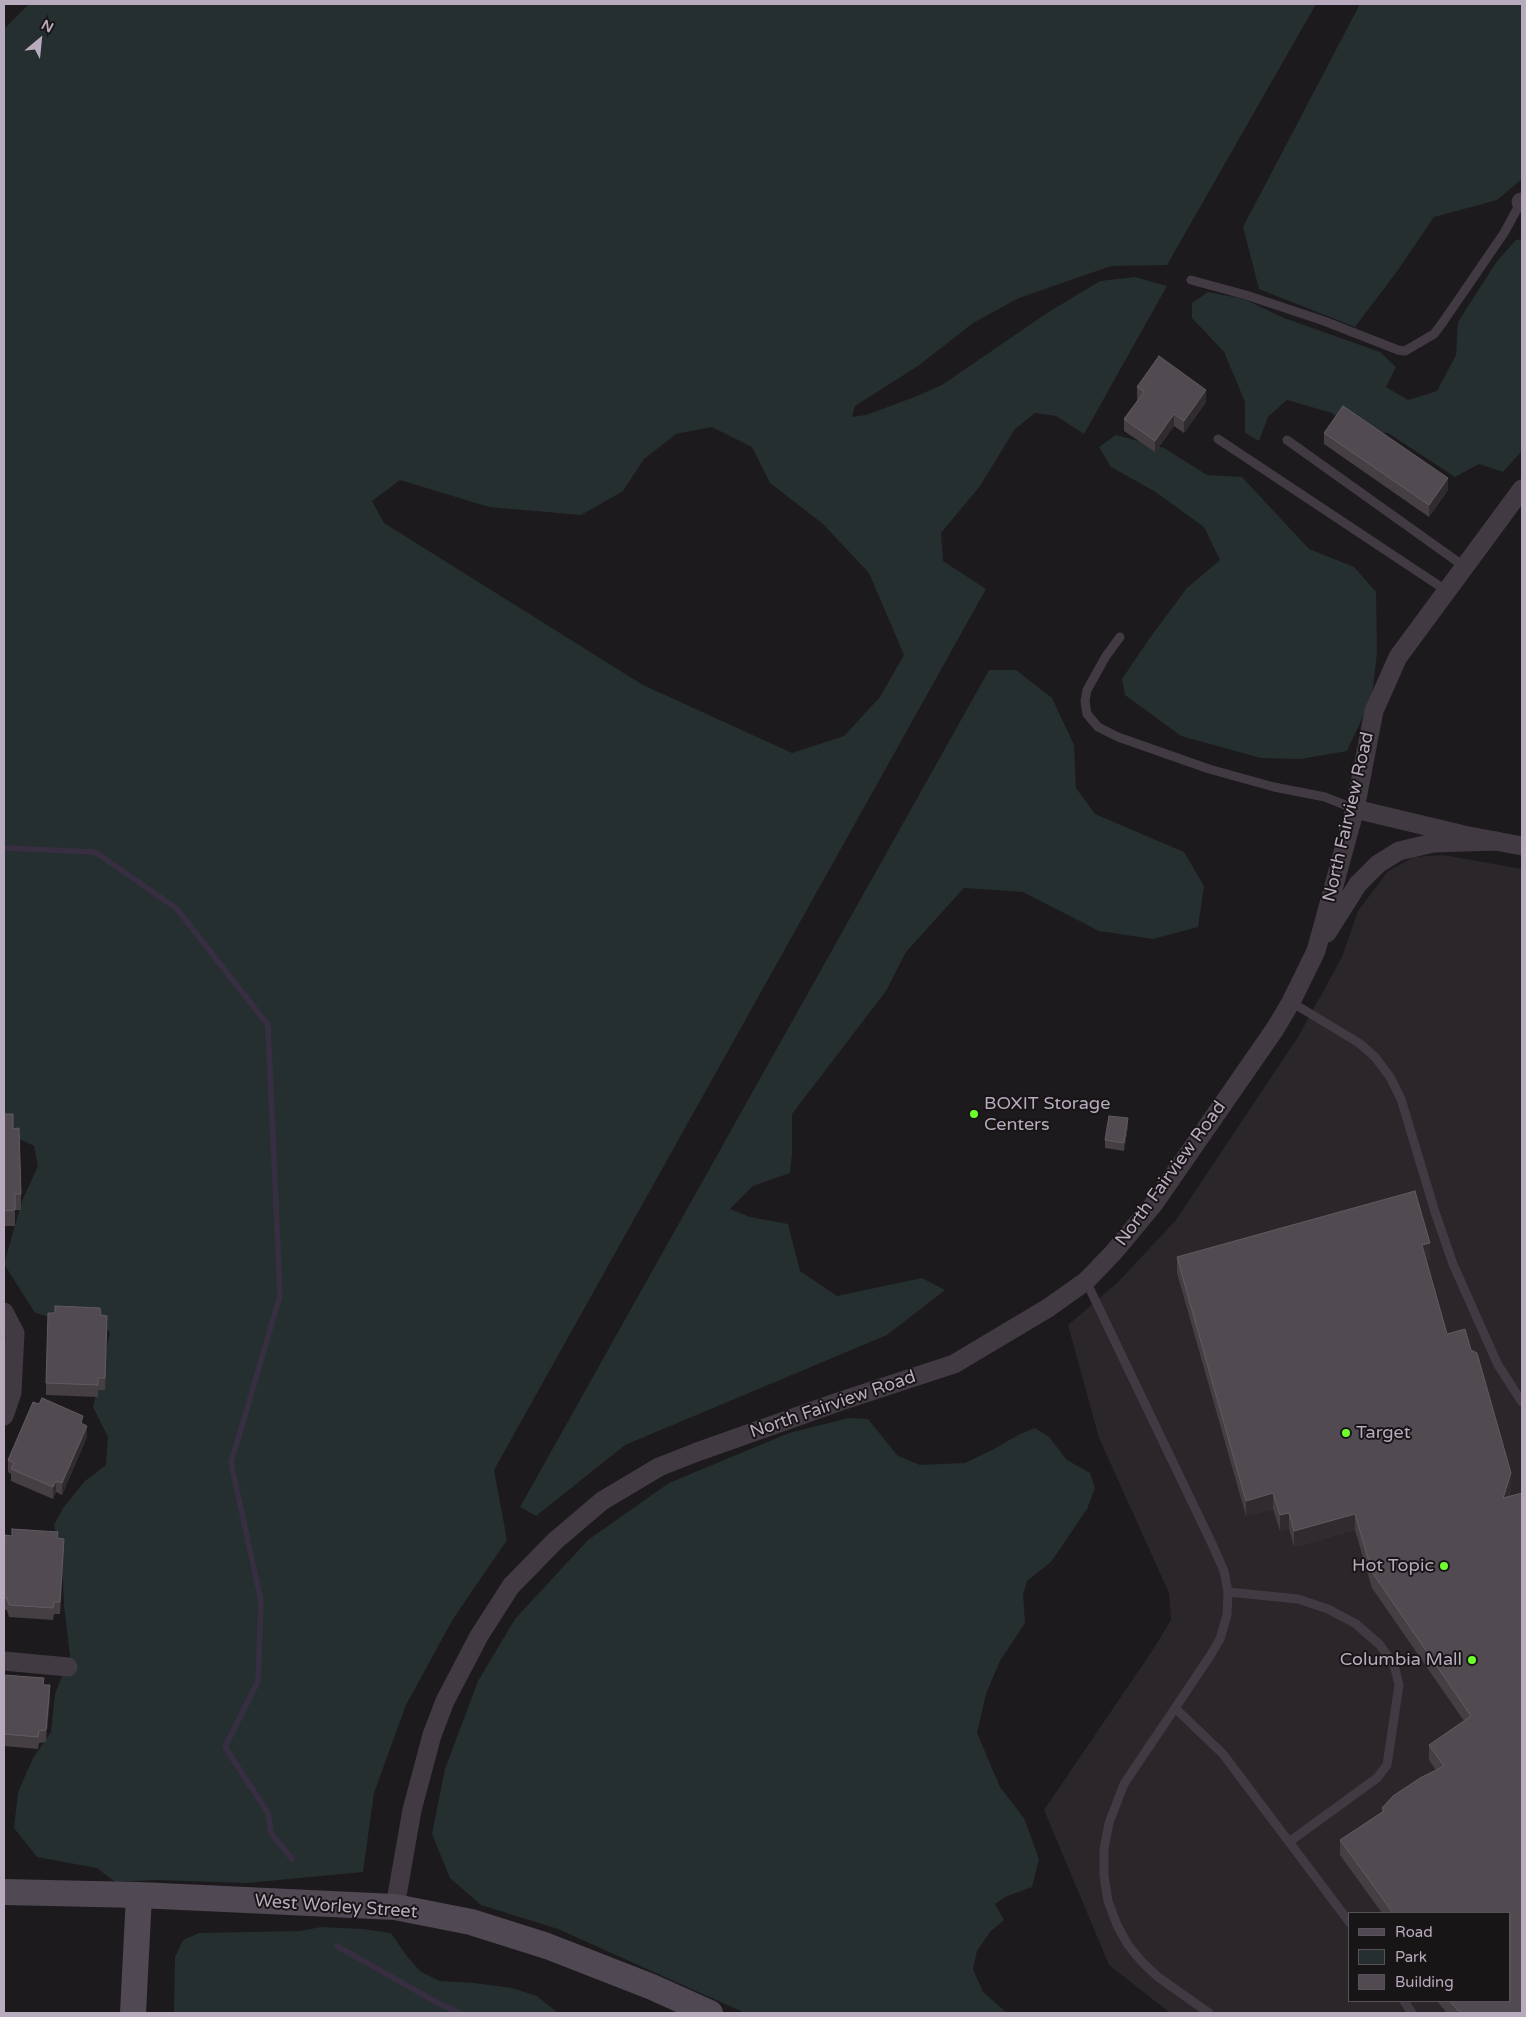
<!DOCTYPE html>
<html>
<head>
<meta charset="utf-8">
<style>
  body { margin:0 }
  #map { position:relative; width:1526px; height:2017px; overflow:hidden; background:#1c1a1c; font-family:"Varela Round",sans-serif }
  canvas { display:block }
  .frame { position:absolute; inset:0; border:5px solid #b8abbd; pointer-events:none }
  .legend { position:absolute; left:1348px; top:1912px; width:162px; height:90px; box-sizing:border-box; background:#181517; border:1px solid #585159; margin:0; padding:6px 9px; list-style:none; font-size:15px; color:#b8abbd }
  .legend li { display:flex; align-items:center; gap:10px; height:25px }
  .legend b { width:25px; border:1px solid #585159 }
  .north { position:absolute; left:15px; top:15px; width:50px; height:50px; -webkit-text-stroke:4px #181517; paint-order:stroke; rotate:28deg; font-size:14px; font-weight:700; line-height:20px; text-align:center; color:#b8abbd }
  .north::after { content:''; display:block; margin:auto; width:18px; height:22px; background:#b8abbd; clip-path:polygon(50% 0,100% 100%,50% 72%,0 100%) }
</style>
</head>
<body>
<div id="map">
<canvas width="1526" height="2017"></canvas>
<div class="frame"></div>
<ul class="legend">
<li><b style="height:6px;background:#504852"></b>Road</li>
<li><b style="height:14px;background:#252f30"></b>Park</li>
<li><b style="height:14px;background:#514b51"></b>Building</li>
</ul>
<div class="north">N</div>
</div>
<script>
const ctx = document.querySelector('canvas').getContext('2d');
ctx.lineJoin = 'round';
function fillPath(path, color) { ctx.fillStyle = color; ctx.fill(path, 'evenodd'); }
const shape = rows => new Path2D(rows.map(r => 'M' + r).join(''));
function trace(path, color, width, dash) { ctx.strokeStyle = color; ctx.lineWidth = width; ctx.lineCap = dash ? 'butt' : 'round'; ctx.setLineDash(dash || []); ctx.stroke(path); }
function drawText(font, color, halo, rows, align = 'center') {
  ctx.font = font + ' "Varela Round",sans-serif'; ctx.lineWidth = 4; ctx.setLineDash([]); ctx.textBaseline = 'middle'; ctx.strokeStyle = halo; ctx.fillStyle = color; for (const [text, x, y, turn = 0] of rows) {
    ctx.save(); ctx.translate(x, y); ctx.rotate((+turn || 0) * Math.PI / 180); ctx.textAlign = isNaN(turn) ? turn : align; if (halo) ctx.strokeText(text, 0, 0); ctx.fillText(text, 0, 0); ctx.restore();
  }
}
fillPath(shape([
  [1443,855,1522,869,1522,2013,1170,2013,1109,1965,1044,1810,1152,1651,1171,1620,1169,1593,1099,1438,1068,1325,1117,1283,1176,1220,1298,1037,1342,957,1358,911,1388,871,1414,857],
  [1350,1913,1510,1913,1510,2001,1350,2001]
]), '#2a2629');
fillPath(shape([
  [29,4,1316,4,1167,265,1111,266,1019,298,973,323,918,366,855,406,852,417,866,415,912,398,942,385,1047,313,1100,281,1135,277,1167,286,1084,434,1056,416,1035,413,1015,429,980,486,941,533,943,561,986,589,494,1470,507,1540,453,1619,406,1705,374,1793,363,1872,247,1883,155,1880,115,1882,97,1868,37,1857,14,1828,18,1792,33,1758,51,1732,55,1694,70,1656,64,1605,62,1560,54,1525,63,1508,85,1481,106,1465,108,1437,93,1407,110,1333,92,1314,50,1317,35,1313,4,1264,22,1201,38,1166,34,1146,15,1137,4,1125,4,27,7,26],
  [712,427,752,447,770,483,823,524,869,573,904,655,880,697,844,736,792,753,643,685,384,523,372,501,400,480,489,507,581,515,623,491,644,459,676,434],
  [1360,4,1522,4,1522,179,1497,200,1434,217,1398,270,1355,327,1259,289,1243,227],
  [1522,239,1522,451,1503,472,1479,464,1455,477,1388,433,1358,432,1332,413,1287,400,1268,417,1259,441,1245,433,1245,402,1224,352,1192,318,1192,303,1208,292,1244,299,1284,318,1380,352,1396,367,1386,387,1408,400,1437,391,1456,355,1458,322,1497,261,1516,240],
  [1116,435,1164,448,1207,475,1242,477,1309,549,1354,567,1376,592,1377,652,1372,697,1347,751,1300,759,1261,758,1181,736,1125,695,1122,679,1149,639,1187,588,1220,560,1204,527,1154,491,1111,467,1099,447],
  [989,670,1016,670,1052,698,1074,745,1076,788,1095,814,1184,852,1204,886,1198,927,1153,939,1099,931,1023,892,964,888,906,952,886,991,792,1114,792,1153,790,1173,753,1186,730,1209,750,1217,788,1224,800,1271,837,1296,922,1278,945,1290,887,1335,625,1445,536,1516,520,1507],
  [849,1418,868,1419,898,1456,920,1465,965,1463,992,1450,1020,1434,1035,1428,1049,1437,1067,1460,1090,1473,1095,1488,1087,1509,1051,1562,1027,1581,1023,1595,1025,1623,1000,1661,986,1694,977,1733,1000,1787,1024,1818,1039,1859,1032,1887,1005,1897,995,1904,1004,1920,990,1932,977,1951,973,1969,983,1992,1007,2013,745,2013,558,1929,481,1905,450,1878,432,1834,445,1769,478,1681,515,1619,588,1540,669,1483,789,1433],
  [321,1927,363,1929,391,1933,406,1955,421,1972,440,1981,474,1983,512,1988,537,1996,558,2013,174,2013,175,1957,183,1940,199,1933,300,1931]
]), '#252f30');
trace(shape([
  [4,848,95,852,176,908,268,1025,280,1296,231,1463,261,1601,258,1681,225,1747,268,1813,271,1833,292,1859],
  [337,1946,436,2002,460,2013]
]), '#382e42', 5.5);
trace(shape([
  [1191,280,1246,295,1324,321,1398,350,1405,351,1434,334,1443,322,1504,233,1521,202],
  [1218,439,1447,591],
  [1287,440,1465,567],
  [1120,637,1106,656,1087,690,1085,701,1087,714,1098,727,1118,737,1209,769,1274,787,1325,797,1355,809],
  [1291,1002,1359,1043,1375,1057,1390,1077,1401,1099,1435,1212,1453,1264,1498,1365,1522,1402],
  [1086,1281,1214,1548,1224,1571,1228,1592,1227,1615,1220,1639,1210,1656,1124,1784,1109,1823,1104,1849,1104,1876,1108,1901,1117,1925,1128,1945,1142,1962,1158,1977,1209,2013],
  [1228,1592,1298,1599,1328,1609,1356,1624,1380,1645,1394,1665,1399,1685,1387,1765,1377,1778,1289,1842],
  [1175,1708,1223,1754,1350,1923],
  [1404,2001,1412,2013]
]), '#413a42', 9);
trace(shape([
  [1521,202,1522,203],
  [1355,809,1464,835,1522,846],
  [1327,933,1358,884,1378,864,1399,851,1433,843,1497,841],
  [4,1312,15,1333,12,1393,4,1416],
  [4,1661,68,1667],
  [395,1907,412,1810,432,1735,445,1701,479,1636,511,1586,555,1541,602,1501,659,1467,697,1452,841,1401,954,1364,1048,1308,1086,1281,1113,1253,1153,1205,1275,1029,1291,1002,1316,951,1355,809,1374,711,1398,657,1522,489]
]), '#413a42', 19);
trace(shape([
  [4,1892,139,1895,395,1907,471,1922,547,1946,652,1987,710,2013],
  [133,2013,139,1895]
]), '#504852', 26);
fillPath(shape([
  [1137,387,1206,402,1184,433,1174,426,1155,452,1124,431,1124,419,1138,400,1137,399],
  [1324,433,1448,490,1429,517,1324,444],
  [4,1114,13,1129,21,1194,21,1210,15,1210,15,1226,4,1226],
  [1128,1126,1124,1151,1105,1148,1105,1140],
  [1177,1257,1430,1259,1426,1260,1447,1334,1511,1489,1509,1497,1522,2013,1447,2013,1437,2001,1510,2001,1510,1913,1382,1913,1340,1855,1340,1840,1382,1812,1382,1808,1436,1770,1429,1760,1429,1745,1464,1721,1372,1588,1355,1530,1294,1547,1289,1528,1280,1531,1273,1509,1246,1516,1177,1273],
  [101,1315,107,1328,105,1390,98,1390,98,1397,46,1395,46,1383],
  [83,1424,87,1437,62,1495,56,1492,53,1499,11,1481,11,1474,8,1472,8,1460],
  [58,1538,64,1550,60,1614,54,1614,53,1620,9,1617,7,1610,4,1610,4,1557],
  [4,1675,44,1685,50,1697,46,1742,39,1743,38,1749,4,1746]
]), '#453f44');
fillPath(shape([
  [1206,390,1206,402,1184,433,1184,421],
  [1174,414,1174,426,1155,452,1155,441],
  [1448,478,1448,490,1429,517,1429,505],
  [1128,1118,1128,1126,1124,1151,1124,1143],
  [1430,1243,1430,1259,1422,1261,1422,1245],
  [87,1426,87,1437,62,1495,62,1483],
  [1511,1473,1511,1489,1503,1514,1503,1498],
  [56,1481,56,1492,53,1499,53,1487],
  [1273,1493,1273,1509,1246,1516,1246,1501],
  [1289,1513,1289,1528,1280,1531,1280,1515],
  [1355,1514,1355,1530,1294,1547,1294,1531],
  [64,1539,64,1550,60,1614,60,1602],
  [50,1685,50,1697,46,1742,46,1730]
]), '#2f2b2f');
const building = shape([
  [1159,356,1206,390,1184,421,1174,414,1155,441,1124,419,1144,392,1137,387,1159,356],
  [1343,406,1448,478,1429,505,1324,433,1343,406],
  [4,1114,13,1114,13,1129,19,1128,21,1194,15,1194,15,1210,4,1211,4,1114],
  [1109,1116,1128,1118,1124,1143,1105,1140,1109,1116],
  [1415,1191,1430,1243,1422,1245,1447,1334,1465,1329,1471,1350,1477,1353,1511,1473,1503,1498,1522,1493,1522,2013,1462,2013,1460,2010,1458,2011,1450,2001,1510,2001,1510,1913,1393,1913,1340,1840,1384,1811,1382,1808,1393,1796,1420,1778,1444,1766,1429,1745,1471,1716,1372,1572,1355,1514,1294,1531,1289,1513,1280,1515,1273,1493,1246,1501,1177,1257,1415,1191],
  [55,1306,100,1308,101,1315,107,1316,105,1378,98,1378,98,1385,46,1383,48,1313,55,1313,55,1306],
  [42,1398,83,1416,81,1423,87,1426,62,1483,56,1481,53,1487,11,1469,14,1463,8,1460,33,1402,39,1404,42,1398],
  [12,1529,58,1532,57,1538,64,1539,60,1602,54,1602,53,1608,9,1605,7,1598,4,1598,4,1557,5,1535,12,1536,12,1529],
  [4,1675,44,1678,43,1685,50,1685,46,1730,39,1731,38,1737,4,1734,4,1675]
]);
fillPath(building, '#514b51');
trace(building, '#615a62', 1);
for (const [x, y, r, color] of [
  [974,1114,5,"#6eff2f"],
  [1346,1433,5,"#6eff2f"],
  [1444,1566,5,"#6eff2f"],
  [1472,1660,5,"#6eff2f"]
]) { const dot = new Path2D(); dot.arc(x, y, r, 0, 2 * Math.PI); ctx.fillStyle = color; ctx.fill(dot); trace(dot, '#181517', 2); }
drawText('18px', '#b8abbd', '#181517', [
  ["North Fairview Road",1349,817,-77],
  ["North Fairview Road",1171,1174,-54],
  ["North Fairview Road",833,1405,-19],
  ["West Worley Street",336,1907,4]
]);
drawText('18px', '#b8abbd', '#181517', [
  ["BOXIT Storage",984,1104],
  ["Centers",984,1125],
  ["Target",1356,1433],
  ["Hot Topic",1434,1566,"right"],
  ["Columbia Mall",1462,1660,"right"]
], 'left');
</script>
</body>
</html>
